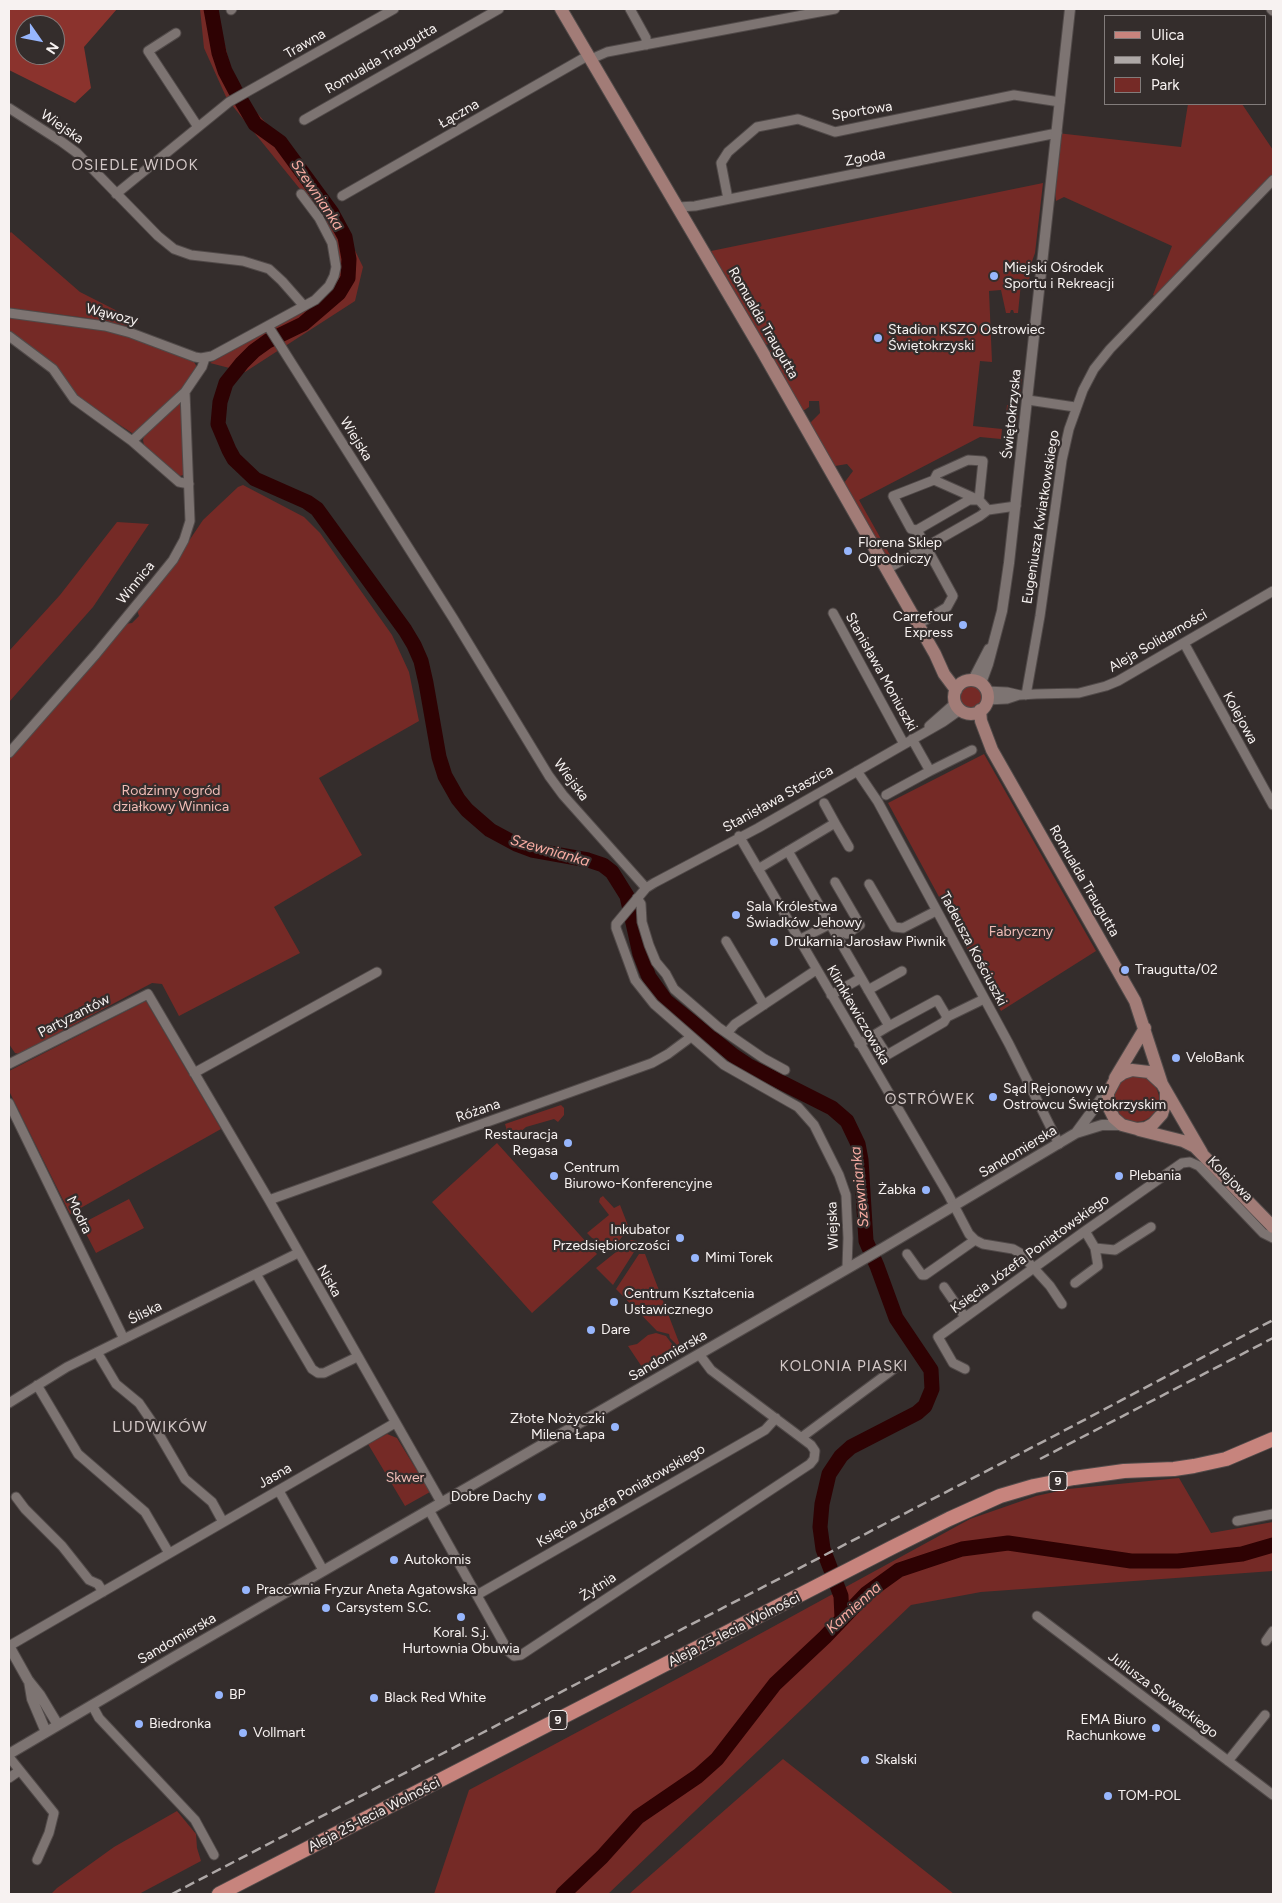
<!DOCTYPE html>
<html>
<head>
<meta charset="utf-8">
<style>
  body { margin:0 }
  #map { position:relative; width:1282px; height:1903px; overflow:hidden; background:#342d2c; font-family:Figtree,sans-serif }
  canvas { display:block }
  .frame { position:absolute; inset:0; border:10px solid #f7f2f1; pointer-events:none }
  .legend { position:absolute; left:1104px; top:15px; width:162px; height:90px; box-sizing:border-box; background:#342d2c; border:1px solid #827c7b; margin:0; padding:6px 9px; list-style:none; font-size:15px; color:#f7f2f1 }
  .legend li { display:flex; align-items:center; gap:10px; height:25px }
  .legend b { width:25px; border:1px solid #827c7b }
  .north { position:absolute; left:15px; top:15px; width:50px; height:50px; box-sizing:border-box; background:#342d2c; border:1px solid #827c7b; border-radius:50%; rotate:123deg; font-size:14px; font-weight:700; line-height:20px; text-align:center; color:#f7f2f1 }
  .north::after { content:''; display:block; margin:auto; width:18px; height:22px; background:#97b6fd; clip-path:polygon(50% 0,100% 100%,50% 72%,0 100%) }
</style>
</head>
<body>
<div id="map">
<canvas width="1282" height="1903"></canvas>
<div class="frame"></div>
<ul class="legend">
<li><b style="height:6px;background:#c7847d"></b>Ulica</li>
<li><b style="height:6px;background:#aea8a7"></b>Kolej</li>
<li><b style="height:14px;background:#752a26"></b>Park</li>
</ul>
<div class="north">N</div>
</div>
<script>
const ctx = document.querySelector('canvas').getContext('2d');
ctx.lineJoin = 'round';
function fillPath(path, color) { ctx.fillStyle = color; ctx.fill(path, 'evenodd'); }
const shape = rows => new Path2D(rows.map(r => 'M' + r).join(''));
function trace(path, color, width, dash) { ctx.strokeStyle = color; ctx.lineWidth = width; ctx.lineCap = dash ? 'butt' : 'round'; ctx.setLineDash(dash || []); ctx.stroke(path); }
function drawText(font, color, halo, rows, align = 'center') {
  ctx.font = font + ' Figtree,sans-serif'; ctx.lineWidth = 4.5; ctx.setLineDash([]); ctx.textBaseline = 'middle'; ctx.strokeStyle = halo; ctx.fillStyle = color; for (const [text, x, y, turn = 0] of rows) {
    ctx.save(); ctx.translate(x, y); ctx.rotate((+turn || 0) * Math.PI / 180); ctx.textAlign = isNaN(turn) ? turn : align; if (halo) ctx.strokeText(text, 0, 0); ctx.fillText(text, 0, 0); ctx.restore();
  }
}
fillPath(shape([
  [200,9,216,9,232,74,249,104,302,164,332,203,363,267,355,301,245,372,210,363,301,312,338,269,321,215,227,99,204,48],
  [1188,104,1242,104,1273,150,1273,180,1158,299,1153,295,1172,246,1064,197,1056,201,1053,175,1057,133,1181,147],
  [1043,183,1035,253,1031,264,1029,282,1021,283,1018,313,1014,313,1013,310,1011,310,1010,313,1006,313,1001,290,989,291,992,362,980,361,973,426,1002,429,1001,439,980,437,859,500,894,562,890,562,844,483,853,471,847,464,835,466,810,423,820,413,819,401,809,401,809,407,803,411,769,352,772,349,769,344,765,345,711,251],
  [11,232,80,292,139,322,133,327,87,318,9,308,9,234],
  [9,316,97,328,135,338,194,362,197,367,177,396,135,433,132,433,71,393,66,384,9,333],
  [1016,377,1022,378,1018,407,1010,406,1010,412,1018,413,1016,431,1010,430,1012,415,1006,414,1007,405,1013,405],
  [178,403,182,404,186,474,180,476,144,445,143,440,144,436],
  [243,485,304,517,320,533,392,635,409,672,419,721,319,778,362,855,274,907,300,953,179,1016,162,984,152,983,19,1054,15,1053,9,1044,9,757,125,624,132,623,139,616,137,610,168,572,203,520,238,487],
  [117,522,149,524,93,607,9,702,9,651,60,595],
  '960 697a11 11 0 1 1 22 0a11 11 0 1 1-22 0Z',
  [984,754,1096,951,1001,1011,888,803],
  [146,1001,221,1129,70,1214,9,1091,9,1071],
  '1113 1099a23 23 0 1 1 46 0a23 23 0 1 1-46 0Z',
  [561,1105,564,1108,564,1115,558,1122,554,1119,526,1127,510,1141,505,1124],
  [497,1143,597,1254,532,1313,432,1202],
  [603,1196,614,1208,620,1205,629,1228,618,1242,609,1244,592,1238,587,1233,609,1215,599,1202,600,1198],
  [129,1199,144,1228,96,1253,81,1224],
  [631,1240,637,1241,634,1252,613,1285,596,1268],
  [639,1254,645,1254,680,1345,678,1346,670,1338,669,1334,657,1331,616,1289],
  [656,1333,666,1336,675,1348,642,1367,628,1346,637,1344,648,1335],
  [387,1434,397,1438,430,1492,405,1506,368,1444],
  [1179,1478,1211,1533,1273,1522,1273,1571,981,1592,911,1605,608,1894,434,1894,469,1790,703,1665,970,1519,1036,1496,1068,1489],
  [783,1759,887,1841,954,1894,629,1894],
  [177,1811,196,1834,197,1848,201,1861,139,1894,51,1894,57,1888,114,1847]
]), '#752a26');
fillPath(shape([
  [9,9,117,9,84,47,91,88,75,103,9,70],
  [25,25,55,25,55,55,25,55]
]), '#8b332d');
trace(shape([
  [211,9,219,53,225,71,235,90,255,124,280,142,332,213,345,237,349,259,348,278,339,293,303,324,268,341,254,351,242,363,226,383,220,402,218,424,229,450,234,459,255,479,307,502,317,509,405,630,414,645,421,661,426,683,439,757,445,776,458,799,467,810,490,830,516,844,532,850,588,860,603,865,612,872,627,896,640,954,649,977,666,1001,734,1056,749,1066,832,1108,847,1121,858,1144,861,1160,866,1241,877,1266,896,1318,931,1370,932,1389,925,1406,917,1413,851,1447,841,1456,829,1474,822,1504,820,1527,823,1549,841,1596,842,1618],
  [563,1894,602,1857,638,1817,698,1776,717,1759,775,1684,825,1637,867,1593,899,1570,962,1549,1008,1543,1131,1561,1178,1561,1242,1554,1273,1545]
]), '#2e0203', 15);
const minor = shape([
  [630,9,646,38,646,45],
  [1271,9,1273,11],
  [231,10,232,9],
  [176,33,148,51,198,127],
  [591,59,607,52,835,9],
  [9,108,62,142,77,153,158,236,174,249,191,255,243,261,269,269,282,281,304,306],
  [304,120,499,9],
  [116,194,229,102,394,9],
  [342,196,589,55],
  [728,199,721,163,728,152,757,127,798,119,835,132,1014,95,1060,102],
  [678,207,695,206,1057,133],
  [9,313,105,326,131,333,195,357,201,358,212,356,304,306,315,300,329,286,334,276,336,267,332,243,319,218,301,194],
  [268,326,453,618,549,776,563,795,646,888],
  [9,336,53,369,74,399,132,441,179,482,189,484],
  [1028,400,1075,407],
  [132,441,185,392,202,367,205,358],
  [917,530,911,529,893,496,934,480,979,500,988,510],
  [887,569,980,516,988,510,1016,506],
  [833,613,904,744],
  [919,624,947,607,953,596,917,530,969,500,979,500,983,461,968,460,937,474,934,480],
  [1184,643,1273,805],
  [986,691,1007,692,1020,695,1036,694,1079,693,1106,686,1118,681,1273,591],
  [1026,695,1040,616,1062,460,1069,429,1083,390,1094,369,1110,349,1273,180],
  [987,700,1007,699,1019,695],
  [929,726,955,703],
  [9,753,96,654,156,581,173,560,184,540,190,521,185,392],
  [857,771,878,802,1009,1044,1059,1144],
  [930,771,972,750],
  [886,795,930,771,912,739],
  [824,803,835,823],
  [739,836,948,1194,969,1234,975,1240,983,1244,1013,1249,1020,1253,1050,1286,1062,1304],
  [788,851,830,924,847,934,860,925,835,882],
  [758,869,835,823,849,847],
  [869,884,894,927,903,928,936,911],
  [637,898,641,904,642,922,649,945,656,962,666,974,674,989,718,1027,763,1058,785,1070],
  [799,940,830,924,889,1026,859,1044],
  [726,941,764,1005],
  [868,990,902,971],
  [831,995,861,978],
  [889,1026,937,1000,947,1017,984,999],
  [727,1033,735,1024,816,970],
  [874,1035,887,1055,944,1022,947,1017],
  [9,1064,148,994,269,1200,441,1502],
  [194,1073,377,972],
  [9,1103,124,1339],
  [269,1200,652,1063,668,1054,691,1037],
  [1085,1231,1095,1248,1115,1250,1151,1227],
  [907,1254,922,1275,925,1275,975,1240],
  [847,1268,848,1238,846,1195,839,1175,814,1125,798,1107,724,1065,654,1004,635,980,616,928,616,924,646,888,654,883,758,828,943,722,960,710],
  [256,1274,312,1369,318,1373,324,1373,357,1357],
  [1075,1283,1098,1266,1095,1248],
  [944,1287,965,1317],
  [97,1352,116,1384,139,1403,150,1419,185,1479,212,1502,223,1522],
  [965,1369,953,1363,938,1337,1085,1231,1182,1163,1190,1162,1199,1166,1263,1233,1273,1238],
  [37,1385,78,1454,145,1512,169,1553],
  [9,1403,67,1367,298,1253],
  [802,1437,899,1365],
  [279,1491,323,1570],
  [16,1497,25,1509,62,1546,89,1580,98,1584,103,1592],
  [429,1510,508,1651,514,1656,521,1655,810,1464,814,1459,815,1451,811,1445,711,1370,699,1354],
  [1237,1521,1273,1514],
  [477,1595,765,1430,776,1418],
  [1037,1616,1273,1795],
  [1266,1641,1273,1631],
  [9,1646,395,1423],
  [92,1705,99,1718,195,1820,214,1855],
  [9,1757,54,1813,49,1833,37,1860],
  [1228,1761,1265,1715],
  [9,1778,19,1771]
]);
const tertiary = shape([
  [973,680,989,649],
  [981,683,988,664,1002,611,1009,563,1070,9],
  [1076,1133,1109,1088],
  [9,1646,28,1680,40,1695,58,1725],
  [29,1681,32,1699,46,1732],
  [9,1754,174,1657,883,1248,1076,1133,1102,1125,1122,1125]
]);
const secondary = shape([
  [561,9,762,351,935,654,944,674,956,690],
  '954 697a17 17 0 1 1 34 0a17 17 0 1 1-34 0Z',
  [980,710,981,721,992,750,1135,1001,1162,1084],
  [1115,1078,1145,1028],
  [1166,1092,1166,1101,1162,1114,1153,1124,1146,1128,1137,1129,1122,1125,1114,1118,1108,1106,1108,1093,1116,1078,1123,1073,1132,1070,1149,1072,1162,1084,1202,1153],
  [1139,1130,1183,1141,1195,1147,1273,1227]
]);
const primary = shape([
  [219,1894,891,1548,949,1519,1000,1496,1034,1486,1074,1478,1124,1471,1174,1469,1194,1466,1226,1459,1273,1439]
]);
trace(minor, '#514a49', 11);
trace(tertiary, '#514a49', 12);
trace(secondary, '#514a49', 14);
trace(primary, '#514a49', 16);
trace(minor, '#7d7472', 9);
trace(tertiary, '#7d7472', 10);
trace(secondary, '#a27c77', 12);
trace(primary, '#c7847d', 14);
trace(shape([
  [1040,1459,1273,1338],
  [172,1894,1052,1437,1273,1320]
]), '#aea8a7', 2.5, [10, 5]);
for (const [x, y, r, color] of [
  [994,276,5,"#97b6fd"],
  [878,338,5,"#97b6fd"],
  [848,551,5,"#97b6fd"],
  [963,625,5,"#97b6fd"],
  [736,915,5,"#97b6fd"],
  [774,942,5,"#97b6fd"],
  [1125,970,5,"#97b6fd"],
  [1176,1058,5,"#97b6fd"],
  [993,1097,5,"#97b6fd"],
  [568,1143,5,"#97b6fd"],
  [554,1176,5,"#97b6fd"],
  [1119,1176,5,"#97b6fd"],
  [926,1190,5,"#97b6fd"],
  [680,1238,5,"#97b6fd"],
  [695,1258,5,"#97b6fd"],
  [614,1302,5,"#97b6fd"],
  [591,1330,5,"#97b6fd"],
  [615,1427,5,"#97b6fd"],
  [542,1497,5,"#97b6fd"],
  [394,1560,5,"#97b6fd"],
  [246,1590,5,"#97b6fd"],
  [326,1608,5,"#97b6fd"],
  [461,1617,5,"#97b6fd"],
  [219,1695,5,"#97b6fd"],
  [374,1698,5,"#97b6fd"],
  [139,1724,5,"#97b6fd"],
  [1156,1728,5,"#97b6fd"],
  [243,1733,5,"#97b6fd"],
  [865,1760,5,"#97b6fd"],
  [1108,1796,5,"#97b6fd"]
]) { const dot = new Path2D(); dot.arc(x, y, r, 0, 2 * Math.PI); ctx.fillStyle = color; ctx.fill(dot); trace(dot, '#342d2c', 2); }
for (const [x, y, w] of [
  [1058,1481,18],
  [558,1720,18]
]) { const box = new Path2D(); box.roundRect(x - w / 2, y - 9.5, w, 19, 4); ctx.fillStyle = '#342d2c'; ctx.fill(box); trace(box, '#f7f2f1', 1); }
drawText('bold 12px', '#f7f2f1', null, [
  ["9",1058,1481],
  ["9",558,1720]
]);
drawText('14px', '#f7f2f1', '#342d2c', [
  ["Trawna",305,44,-30],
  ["Romualda Traugutta",381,59,-30],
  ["Sportowa",862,111,-9],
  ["Łączna",459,114,-30],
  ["Wiejska",62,127,34],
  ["Zgoda",865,158,-11],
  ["Wąwozy",112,315,14],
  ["Romualda Traugutta",763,323,60],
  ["Świętokrzyska",1012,414,-84],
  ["Wiejska",356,439,58],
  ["Eugeniusza Kwiatkowskiego",1041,517,-81],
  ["Winnica",136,583,-51],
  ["Aleja Solidarności",1158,641,-30],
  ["Stanisława Moniuszki",881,672,61],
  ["Kolejowa",1240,718,61],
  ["Wiejska",571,780,53],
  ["Stanisława Staszica",778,799,-29],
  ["Romualda Traugutta",1084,881,60],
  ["Tadeusza Kościuszki",973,949,62],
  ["Klimkiewiczowska",858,1015,60],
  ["Partyzantów",74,1016,-27],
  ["Różana",478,1111,-19],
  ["Sandomierska",1018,1152,-31],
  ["Kolejowa",1230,1179,45],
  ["Modra",79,1215,64],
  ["Wiejska",833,1226,-92],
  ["Księcia Józefa Poniatowskiego",1030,1254,-36],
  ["Niska",329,1281,60],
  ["Śliska",145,1313,-26],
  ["Sandomierska",668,1356,-30],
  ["Jasna",275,1476,-30],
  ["Księcia Józefa Poniatowskiego",621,1496,-30],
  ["Żytnia",598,1587,-33],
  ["Aleja 25-lecia Wolności",734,1630,-27],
  ["Sandomierska",177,1639,-30],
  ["Juliusza Słowackiego",1163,1695,37],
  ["Aleja 25-lecia Wolności",374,1815,-27]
]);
drawText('14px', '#f7f2f1', '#342d2c', [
  ["Miejski Ośrodek",1004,268],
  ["Sportu i Rekreacji",1004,284],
  ["Stadion KSZO Ostrowiec",888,330],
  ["Świętokrzyski",888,346],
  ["Florena Sklep",858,543],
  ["Ogrodniczy",858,559],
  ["Carrefour",953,617,"right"],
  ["Express",953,633,"right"],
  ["Sala Królestwa",746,907],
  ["Świadków Jehowy",746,923],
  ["Drukarnia Jarosław Piwnik",784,942],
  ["Traugutta/02",1135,970],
  ["VeloBank",1186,1058],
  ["Sąd Rejonowy w",1003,1089],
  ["Ostrowcu Świętokrzyskim",1003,1105],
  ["Restauracja",558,1135,"right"],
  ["Regasa",558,1151,"right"],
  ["Centrum",564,1168],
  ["Biurowo-Konferencyjne",564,1184],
  ["Plebania",1129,1176],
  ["Żabka",916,1190,"right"],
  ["Inkubator",670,1230,"right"],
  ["Przedsiębiorczości",670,1246,"right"],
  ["Mimi Torek",705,1258],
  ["Centrum Kształcenia",624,1294],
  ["Ustawicznego",624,1310],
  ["Dare",601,1330],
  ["Złote Nożyczki",605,1419,"right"],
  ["Milena Łapa",605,1435,"right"],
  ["Dobre Dachy",532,1497,"right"],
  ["Autokomis",404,1560],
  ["Pracownia Fryzur Aneta Agatowska",256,1590],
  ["Carsystem S.C.",336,1608],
  ["Koral. S.j.",461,1633,"center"],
  ["Hurtownia Obuwia",461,1649,"center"],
  ["BP",229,1695],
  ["Black Red White",384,1698],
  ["EMA Biuro",1146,1720,"right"],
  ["Rachunkowe",1146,1736,"right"],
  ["Biedronka",149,1724],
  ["Vollmart",253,1733],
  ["Skalski",875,1760],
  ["TOM-POL",1118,1796]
], 'left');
drawText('14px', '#f0bcb6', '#342d2c', [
  ["Rodzinny ogród",171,791],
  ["działkowy Winnica",171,807],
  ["Fabryczny",1021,932],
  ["Skwer",405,1478]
]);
ctx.letterSpacing = '1px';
drawText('15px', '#d3c8c7', '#342d2c', [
  ["OSIEDLE WIDOK",135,166],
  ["OSTRÓWEK",930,1100],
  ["KOLONIA PIASKI",844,1367]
]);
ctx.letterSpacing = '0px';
drawText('italic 15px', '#f8aca3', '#342d2c', [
  ["Szewnianka",317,195,56],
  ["Szewnianka",550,851,16],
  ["Szewnianka",860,1187,-96],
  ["Kamienna",854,1608,-42]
]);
ctx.letterSpacing = '1px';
drawText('16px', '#d3c8c7', '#342d2c', [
  ["LUDWIKÓW",160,1427]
]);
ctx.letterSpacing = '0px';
</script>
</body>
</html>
